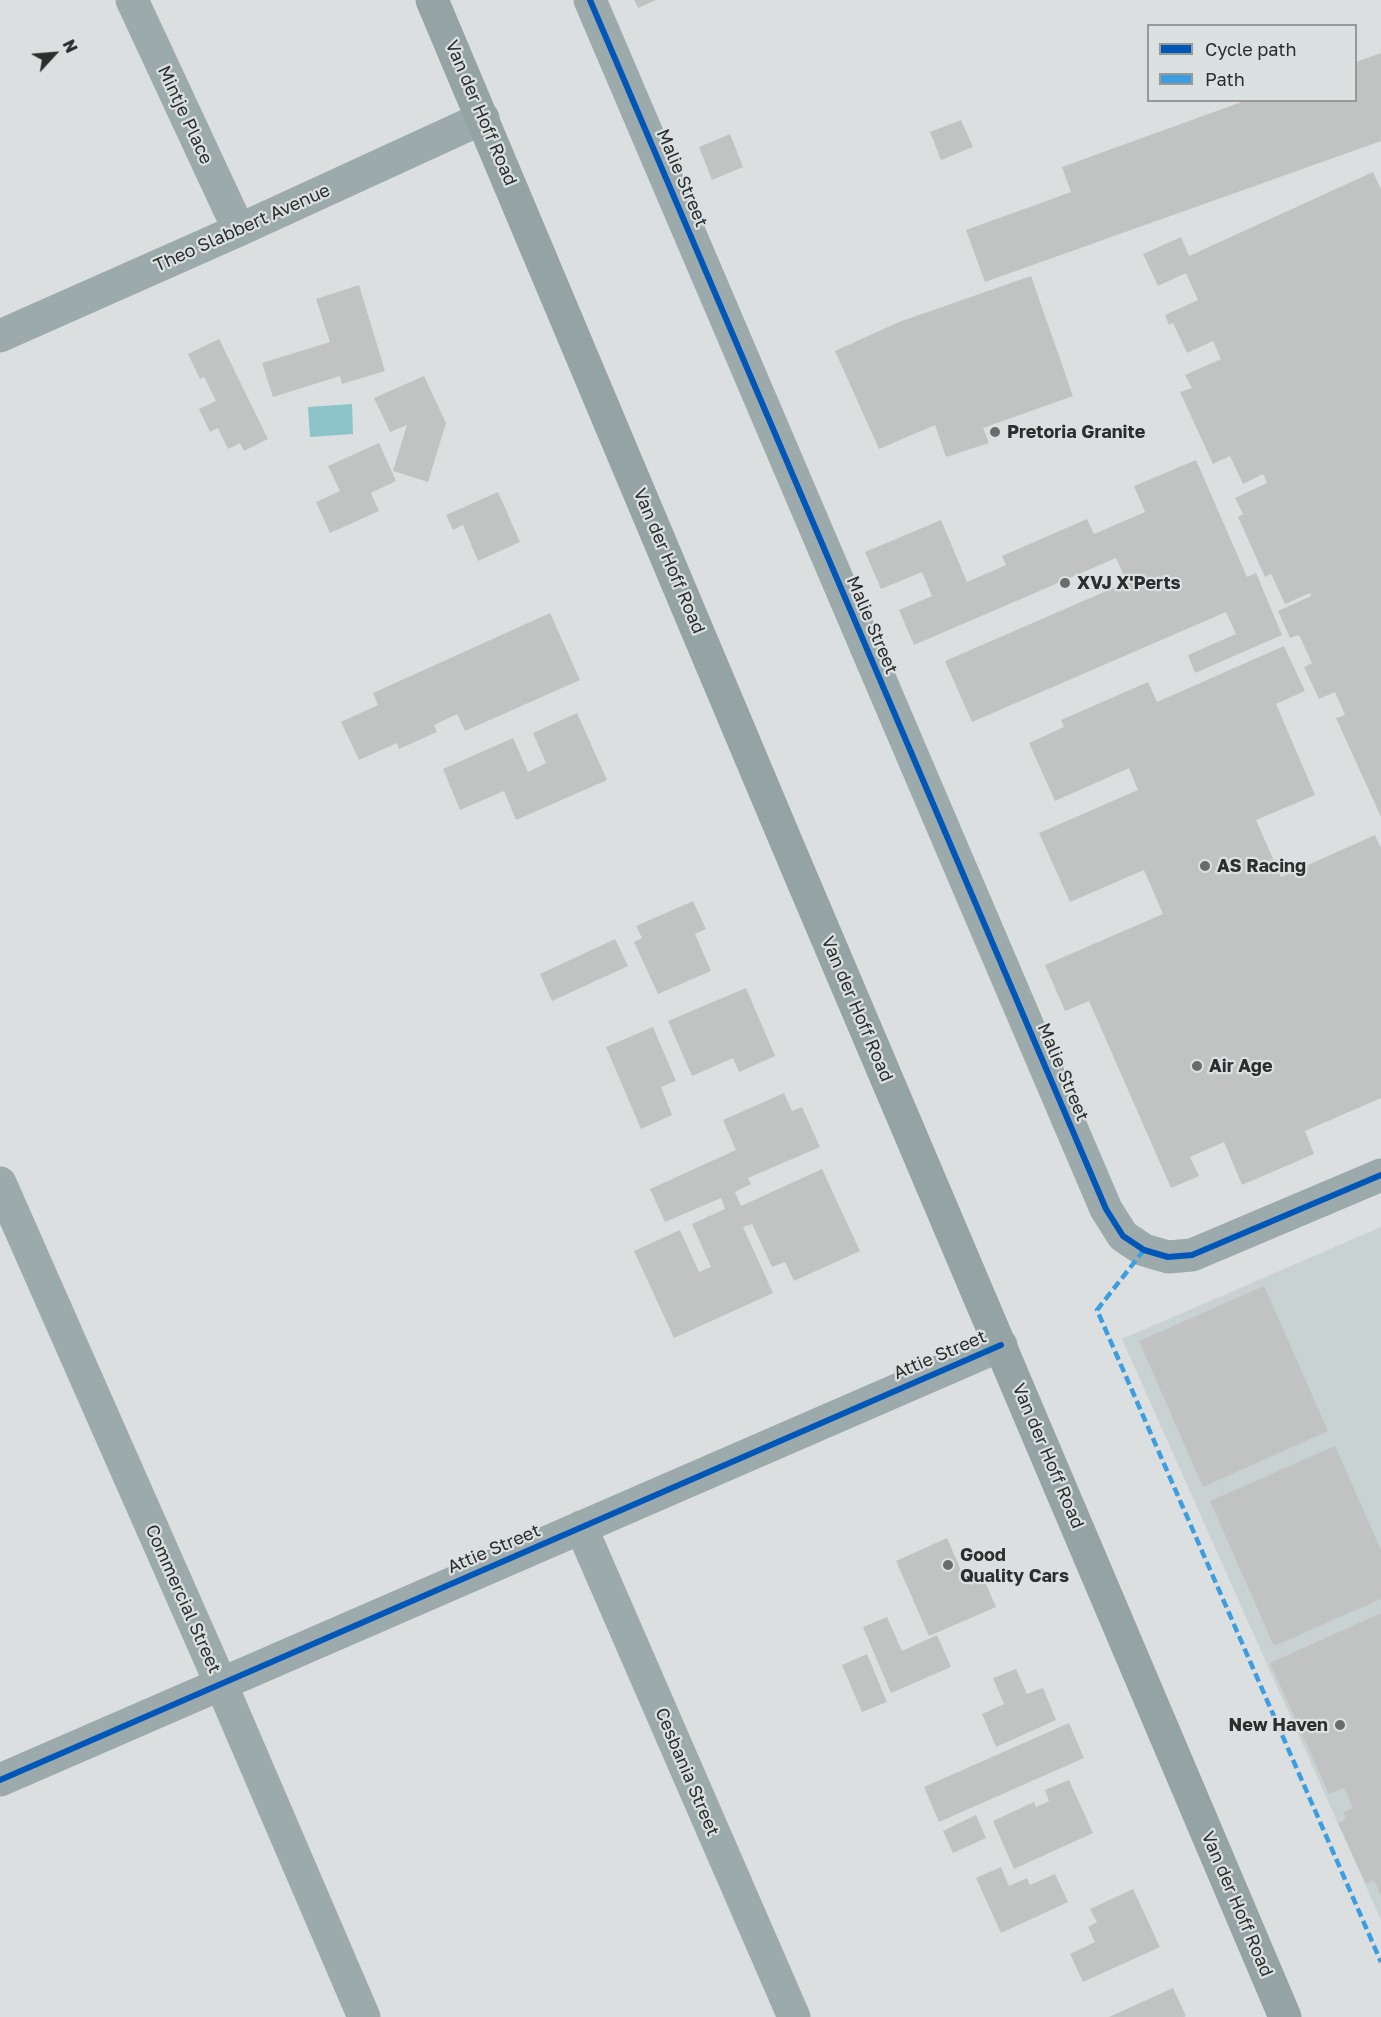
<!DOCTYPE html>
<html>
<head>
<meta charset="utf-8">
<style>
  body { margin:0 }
  #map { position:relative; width:1381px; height:2017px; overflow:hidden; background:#dcdfe0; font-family:"Golos Text",sans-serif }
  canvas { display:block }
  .legend { position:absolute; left:1147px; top:24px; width:210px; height:78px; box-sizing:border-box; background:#dbe0e1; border:2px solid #959999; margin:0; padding:8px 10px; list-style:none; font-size:18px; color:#2c2e2e }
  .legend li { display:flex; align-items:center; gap:12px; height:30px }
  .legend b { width:30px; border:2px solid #959999 }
  .north { position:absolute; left:24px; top:24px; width:60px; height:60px; -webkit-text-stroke:4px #dbe0e1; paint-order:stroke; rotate:64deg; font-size:16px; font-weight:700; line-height:24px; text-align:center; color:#2c2e2e }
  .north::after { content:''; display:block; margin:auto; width:21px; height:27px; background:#2c2e2e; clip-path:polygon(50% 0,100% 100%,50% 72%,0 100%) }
</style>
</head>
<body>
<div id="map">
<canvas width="1381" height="2017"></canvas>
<ul class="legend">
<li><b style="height:8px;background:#0057b8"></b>Cycle path</li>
<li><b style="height:8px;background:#3d9de1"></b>Path</li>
</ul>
<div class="north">N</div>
</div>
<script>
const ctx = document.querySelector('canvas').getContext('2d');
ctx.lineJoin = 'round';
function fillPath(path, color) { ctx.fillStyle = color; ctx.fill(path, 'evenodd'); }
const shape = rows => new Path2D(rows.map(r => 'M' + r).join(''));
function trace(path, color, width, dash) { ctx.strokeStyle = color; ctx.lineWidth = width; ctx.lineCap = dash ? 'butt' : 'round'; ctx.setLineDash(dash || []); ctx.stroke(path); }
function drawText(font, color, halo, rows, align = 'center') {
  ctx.font = font + ' "Golos Text",sans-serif'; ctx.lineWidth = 4.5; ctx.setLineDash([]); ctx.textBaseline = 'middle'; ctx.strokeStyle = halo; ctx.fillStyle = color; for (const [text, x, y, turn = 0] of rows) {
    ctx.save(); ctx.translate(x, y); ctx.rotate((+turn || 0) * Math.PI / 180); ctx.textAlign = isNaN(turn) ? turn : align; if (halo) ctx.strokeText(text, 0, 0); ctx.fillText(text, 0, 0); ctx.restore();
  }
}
fillPath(shape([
  [1381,1227,1381,1920,1122,1339]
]), '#c9d2d3');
fillPath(shape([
  [352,404,353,434,310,437,308,407]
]), '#8cc4ca');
fillPath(shape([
  [634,0,656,0,638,8],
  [1381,53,1381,141,985,282,966,230,1071,192,1062,167,1247,100,1356,100,1356,62],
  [961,120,973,147,941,160,930,132],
  [730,134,743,167,712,180,699,147],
  [1373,172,1381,189,1381,817,1336,718,1345,715,1335,692,1319,699,1304,667,1312,663,1299,635,1290,638,1278,611,1311,596,1310,593,1285,604,1271,574,1265,577,1238,517,1243,514,1235,498,1267,483,1263,474,1243,484,1230,456,1213,464,1180,392,1192,388,1185,375,1221,359,1213,341,1187,353,1173,323,1169,325,1165,315,1198,300,1186,273,1158,286,1143,254,1181,237,1189,256],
  [1031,276,1073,396,983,428,989,443,946,457,935,425,879,449,835,351,899,322],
  [359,285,385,371,342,384,340,376,273,397,262,363,330,342,316,299],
  [219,339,268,439,244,451,240,443,228,449,218,428,210,432,199,409,216,401,204,377,200,379,188,354],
  [424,376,446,423,428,482,393,471,407,425,390,432,374,398],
  [379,443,396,481,371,493,379,511,330,533,316,502,340,491,328,466],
  [1196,460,1247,577,1256,573,1282,635,1195,673,1188,655,1236,634,1226,612,972,722,945,661,1127,582,1116,558,914,645,899,610,932,596,922,572,881,589,865,552,941,520,967,582,1006,565,1002,556,1087,519,1094,534,1145,512,1134,486],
  [498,492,520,542,478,561,463,525,453,530,446,515],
  [550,613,580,680,465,731,457,714,434,725,437,732,399,749,397,743,359,760,341,722,378,705,373,693],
  [1284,646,1305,691,1276,704,1315,795,1256,820,1281,877,1375,835,1381,848,1381,1098,1305,1131,1314,1154,1242,1185,1224,1142,1190,1157,1199,1176,1171,1188,1089,1001,1065,1011,1045,965,1163,914,1144,870,1070,902,1039,833,1138,790,1129,768,1055,801,1029,743,1064,727,1061,720,1148,682,1157,702],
  [577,713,607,780,516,820,504,791,460,810,443,769,513,738,528,772,546,763,533,733],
  [693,901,706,929,695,934,711,971,658,994,634,942,642,938,636,926],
  [615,939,628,966,552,1001,540,974],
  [746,988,775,1056,739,1072,733,1058,692,1076,668,1021],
  [653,1027,676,1081,661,1087,672,1115,641,1129,606,1047],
  [784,1093,792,1111,802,1107,820,1147,748,1178,751,1184,735,1192,741,1206,822,1169,860,1251,794,1281,785,1262,772,1267,752,1224,743,1227,773,1293,674,1338,634,1251,680,1230,699,1272,711,1267,692,1224,725,1209,721,1198,665,1222,650,1189,736,1150,723,1120],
  [1264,1286,1328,1431,1203,1487,1139,1341],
  [1335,1446,1381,1550,1381,1599,1274,1646,1210,1501],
  [947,1538,966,1582,982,1575,996,1607,929,1636,896,1561],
  [1381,1613,1381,1896,1374,1880,1366,1884,1338,1823,1346,1819,1343,1812,1353,1808,1344,1788,1329,1794,1270,1663],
  [887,1617,902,1651,937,1635,951,1667,891,1693,863,1627],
  [867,1654,887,1702,862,1712,842,1665],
  [1016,1669,1027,1694,1043,1688,1056,1720,996,1747,982,1714,1004,1704,993,1678],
  [1069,1723,1084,1758,939,1822,924,1787],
  [1069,1780,1093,1833,1014,1869,993,1821,1034,1802,1036,1807,1049,1801,1045,1790],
  [976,1815,986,1838,953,1853,943,1831],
  [1001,1867,1009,1886,1027,1878,1030,1885,1055,1874,1068,1902,1001,1933,976,1878],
  [1133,1889,1160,1947,1083,1982,1070,1954,1095,1942,1088,1927,1097,1922,1090,1909],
  [1173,1988,1186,2016,1184,2017,1109,2017]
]), '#c1c3c3');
trace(shape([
  [132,0,239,230],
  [590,0,1106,1209,1123,1236,1144,1250,1168,1257,1192,1255,1381,1175],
  [0,336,239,230,483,118],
  [0,1183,221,1684,364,2017],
  [581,1527,794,2017],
  [0,1780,1001,1345]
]), '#9caaac', 33);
trace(shape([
  [432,0,793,858,1285,2017]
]), '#95a3a4', 33);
trace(shape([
  [1144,1250,1097,1310,1381,1962]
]), '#3d9de1', 4.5, [9, 4.5]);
trace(shape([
  [590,0,1106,1209,1123,1236,1144,1250,1168,1257,1192,1255,1381,1175],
  [0,1780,1001,1345]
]), '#0057b8', 6);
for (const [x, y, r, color] of [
  [995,432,6,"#6a6c6c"],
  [1065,583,6,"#6a6c6c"],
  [1205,866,6,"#6a6c6c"],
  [1197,1066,6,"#6a6c6c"],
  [948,1565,6,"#6a6c6c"],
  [1340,1725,6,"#6a6c6c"]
]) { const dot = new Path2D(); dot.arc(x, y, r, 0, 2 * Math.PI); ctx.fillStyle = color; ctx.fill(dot); trace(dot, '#dbe0e1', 2); }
drawText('18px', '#2c2e2e', '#dbe0e1', [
  ["Van der Hoff Road",481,113,67],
  ["Mintje Place",185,115,65],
  ["Malie Street",682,178,67],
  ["Theo Slabbert Avenue",242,228,-24],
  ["Van der Hoff Road",669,561,67],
  ["Malie Street",872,625,67],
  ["Van der Hoff Road",857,1009,67],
  ["Malie Street",1063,1072,67],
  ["Attie Street",940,1355,-23],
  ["Van der Hoff Road",1048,1456,67],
  ["Attie Street",494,1549,-23],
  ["Commercial Street",183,1599,66],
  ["Cesbania Street",687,1772,67],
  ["Van der Hoff Road",1237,1904,67]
]);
drawText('bold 18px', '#2c2e2e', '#dbe0e1', [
  ["Pretoria Granite",1007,432],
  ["XVJ X'Perts",1077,583],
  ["AS Racing",1217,866],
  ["Air Age",1209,1066],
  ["Good",960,1555],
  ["Quality Cars",960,1576],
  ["New Haven",1328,1725,"right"]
], 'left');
</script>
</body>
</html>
